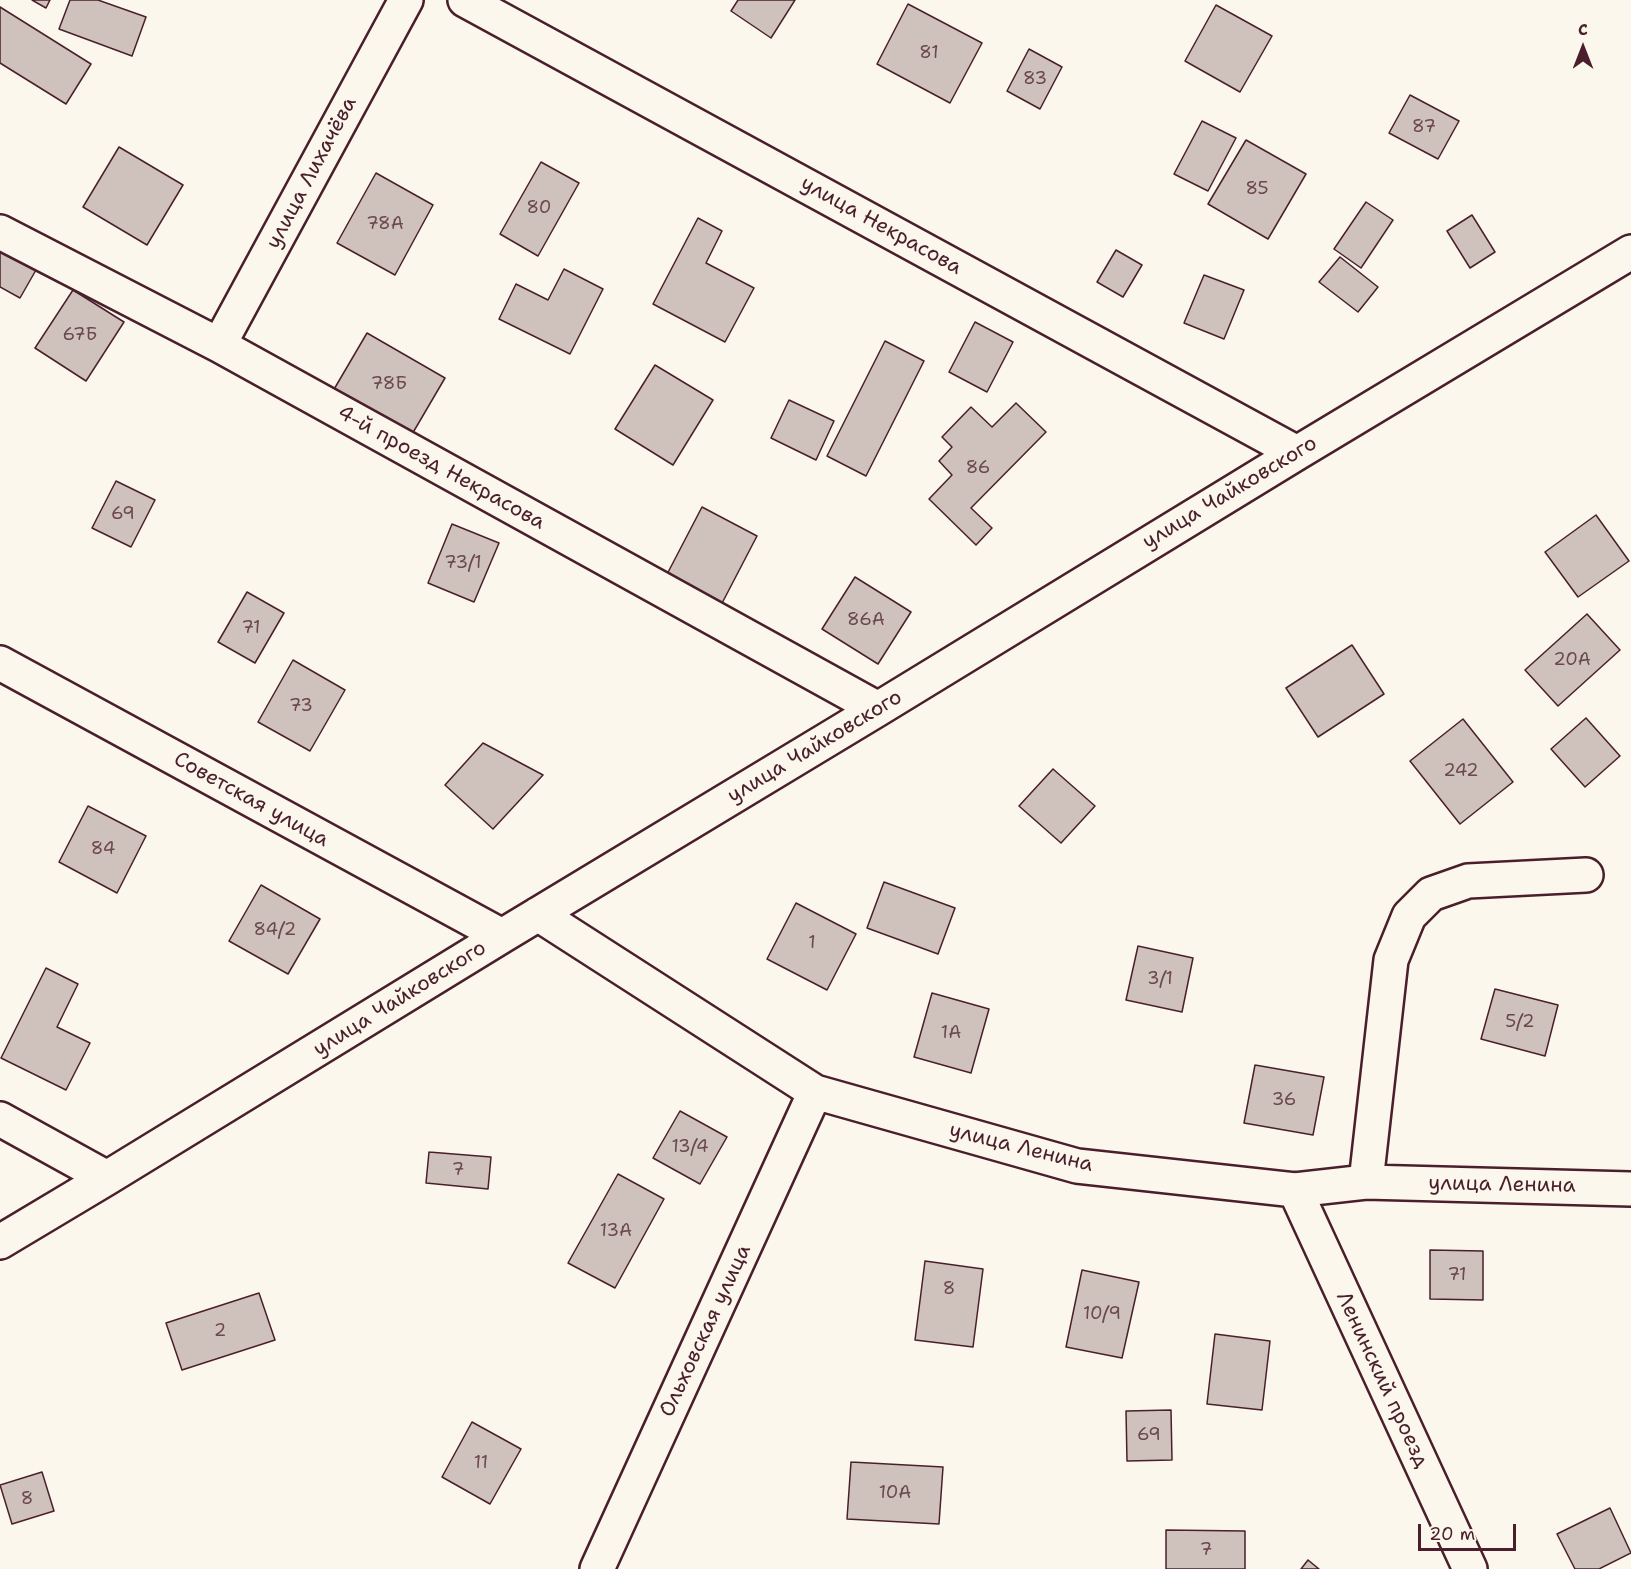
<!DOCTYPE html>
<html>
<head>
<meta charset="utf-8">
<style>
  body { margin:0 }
  #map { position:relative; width:1631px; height:1569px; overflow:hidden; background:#fbf7ec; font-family:"Shantell Sans",sans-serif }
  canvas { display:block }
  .north { position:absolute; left:1553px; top:18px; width:60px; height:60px; -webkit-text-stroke:4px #fbf7ec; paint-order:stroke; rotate:0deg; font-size:16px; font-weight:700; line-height:24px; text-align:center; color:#4a1f2b }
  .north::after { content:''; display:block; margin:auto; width:21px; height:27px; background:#4a1f2b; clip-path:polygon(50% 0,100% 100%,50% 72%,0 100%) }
  .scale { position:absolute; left:1418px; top:1524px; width:98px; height:27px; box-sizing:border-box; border:3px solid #4a1f2b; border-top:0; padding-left:8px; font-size:18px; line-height:21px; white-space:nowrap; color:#4a1f2b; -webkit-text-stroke:4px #fbf7ec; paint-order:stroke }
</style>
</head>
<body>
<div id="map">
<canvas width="1631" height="1569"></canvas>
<div class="north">С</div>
<div class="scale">20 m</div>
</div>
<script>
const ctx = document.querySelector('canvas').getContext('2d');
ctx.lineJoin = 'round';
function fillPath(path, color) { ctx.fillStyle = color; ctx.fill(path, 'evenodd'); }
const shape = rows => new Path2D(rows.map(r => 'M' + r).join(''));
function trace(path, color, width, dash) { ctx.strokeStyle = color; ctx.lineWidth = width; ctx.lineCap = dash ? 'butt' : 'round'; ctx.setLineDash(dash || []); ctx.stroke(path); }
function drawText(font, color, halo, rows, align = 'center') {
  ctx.font = font + ' "Shantell Sans",sans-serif'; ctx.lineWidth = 5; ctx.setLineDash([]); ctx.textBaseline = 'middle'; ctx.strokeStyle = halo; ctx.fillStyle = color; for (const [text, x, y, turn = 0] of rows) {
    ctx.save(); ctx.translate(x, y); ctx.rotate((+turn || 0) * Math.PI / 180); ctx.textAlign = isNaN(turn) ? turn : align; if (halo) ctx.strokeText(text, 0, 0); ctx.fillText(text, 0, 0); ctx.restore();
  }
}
const building = shape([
  [32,0,50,0,46,8,32,0],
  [70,0,98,0,146,17,132,56,59,29,70,0],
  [738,0,795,0,771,38,731,11,738,0],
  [908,4,982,43,950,103,877,64,908,4],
  [1216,5,1272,36,1240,92,1185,61,1216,5],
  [0,7,91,64,66,104,0,63,0,7],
  [1029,49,1062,67,1040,109,1007,91,1029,49],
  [1410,95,1459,121,1438,159,1389,133,1410,95],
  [1202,121,1236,138,1208,191,1174,174,1202,121],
  [1246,140,1306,174,1268,239,1208,204,1246,140],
  [119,147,183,185,147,245,83,207,119,147],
  [541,162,579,183,538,256,500,234,541,162],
  [376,173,433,205,395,275,337,243,376,173],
  [1366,202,1393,220,1361,268,1334,249,1366,202],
  [1472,215,1495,252,1470,268,1447,231,1472,215],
  [698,218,722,231,706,263,754,288,725,342,653,304,698,218],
  [0,250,36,270,20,298,0,287,0,250],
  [1116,250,1142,265,1123,297,1097,282,1116,250],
  [1340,257,1378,287,1358,312,1319,282,1340,257],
  [564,269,603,289,570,354,499,319,516,284,548,300,564,269],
  [1204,275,1244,290,1224,339,1184,323,1204,275],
  [73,290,124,322,86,381,35,348,73,290],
  [975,322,1013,342,987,392,949,372,975,322],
  [367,333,445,378,411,436,333,391,367,333],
  [885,341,924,361,866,476,827,456,885,341],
  [655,365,713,400,673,465,615,429,655,365],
  [789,400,834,421,816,460,771,438,789,400],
  [1016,403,1046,432,971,508,992,528,976,545,929,499,952,475,939,461,952,447,942,437,971,407,992,427,1016,403],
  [116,481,155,500,131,547,92,528,116,481],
  [702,507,757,536,719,609,664,580,702,507],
  [1596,515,1629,561,1578,597,1545,552,1596,515],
  [452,524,499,543,474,602,428,583,452,524],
  [855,577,911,612,878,664,822,629,855,577],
  [247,592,284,613,255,663,218,642,247,592],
  [1587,614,1620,650,1558,706,1525,670,1587,614],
  [1352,645,1384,694,1318,737,1286,688,1352,645],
  [293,660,345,690,310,751,258,722,293,660],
  [1586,718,1620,756,1585,787,1551,749,1586,718],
  [1463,719,1513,782,1460,824,1410,761,1463,719],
  [483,743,543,775,493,829,445,785,483,743],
  [1053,769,1095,806,1061,843,1019,806,1053,769],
  [88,806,146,836,117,893,59,862,88,806],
  [884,882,955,908,938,954,867,928,884,882],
  [261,885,320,919,288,974,229,941,261,885],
  [796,903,856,934,827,990,767,959,796,903],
  [1138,946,1193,958,1182,1012,1126,1000,1138,946],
  [46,968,78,984,57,1027,90,1043,66,1090,1,1058,46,968],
  [1495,989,1558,1005,1545,1056,1481,1039,1495,989],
  [932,993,989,1009,971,1073,914,1057,932,993],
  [1255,1065,1324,1077,1313,1135,1244,1123,1255,1065],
  [680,1111,727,1137,700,1184,653,1158,680,1111],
  [429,1152,491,1157,488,1189,426,1183,429,1152],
  [618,1174,664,1199,615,1288,568,1263,618,1174],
  [1430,1250,1483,1251,1483,1300,1430,1299,1430,1250],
  [925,1261,983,1269,973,1347,915,1340,925,1261],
  [1082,1270,1139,1282,1122,1358,1066,1347,1082,1270],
  [259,1293,275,1340,182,1370,166,1323,259,1293],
  [1215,1334,1270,1341,1262,1410,1207,1404,1215,1334],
  [1171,1410,1172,1460,1127,1461,1126,1411,1171,1410],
  [472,1422,521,1449,490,1504,442,1477,472,1422],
  [851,1462,943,1467,939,1524,847,1519,851,1462],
  [42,1472,54,1511,12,1524,0,1485,42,1472],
  [1610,1508,1631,1553,1599,1569,1575,1569,1557,1534,1610,1508],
  [1166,1530,1245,1531,1245,1569,1166,1569,1166,1530],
  [1308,1560,1319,1569,1301,1569,1308,1560]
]);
fillPath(building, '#cfc2bc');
trace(building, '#4a1f2b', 1.5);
const minor = shape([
  [465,0,1297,453],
  [0,232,219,345,878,709],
  [219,345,406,0],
  [0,663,502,936],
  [538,914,815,1092,1077,1166,1295,1190,1366,1182,1631,1189],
  [0,1119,107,1178],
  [1366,1182,1391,960,1409,916,1431,894,1468,881,1586,875],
  [1295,1190,1470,1569],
  [0,1242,107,1178,502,936,878,709,1297,453,1631,252],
  [597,1569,815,1092]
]);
trace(minor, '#4a1f2b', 38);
trace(minor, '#fbf7ec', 33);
drawText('18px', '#6b484f', null, [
  ["81",929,53],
  ["83",1035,79],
  ["87",1424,127],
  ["85",1257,189],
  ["80",539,208],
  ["78А",385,224],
  ["67Б",80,335],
  ["78Б",389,384],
  ["86",978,468],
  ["69",123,514],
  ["73/1",463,563],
  ["86А",866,620],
  ["71",251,628],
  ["20А",1572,660],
  ["73",301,706],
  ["242",1461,771],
  ["84",103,849],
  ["84/2",275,930],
  ["1",812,943],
  ["3/1",1160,979],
  ["5/2",1520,1022],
  ["1А",951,1033],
  ["36",1284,1100],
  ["13/4",690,1147],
  ["7",458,1170],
  ["13А",616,1231],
  ["71",1457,1275],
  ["8",949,1289],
  ["10/9",1102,1314],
  ["2",220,1331],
  ["69",1149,1435],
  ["11",481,1463],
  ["10А",895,1493],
  ["8",27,1499],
  ["7",1206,1550]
]);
drawText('21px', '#4a1f2b', '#fbf7ec', [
  ["улица Лихачёва",312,173,-62],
  ["улица Некрасова",881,226,29],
  ["4-й проезд Некрасова",441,468,29],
  ["улица Чайковского",1230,493,-31],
  ["улица Чайковского",815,747,-31],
  ["Советская улица",251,800,29],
  ["улица Чайковского",400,999,-32],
  ["улица Ленина",1021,1148,14],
  ["улица Ленина",1502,1185,1],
  ["Ольховская улица",706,1331,-65],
  ["Ленинский проезд",1382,1380,65]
]);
</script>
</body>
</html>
